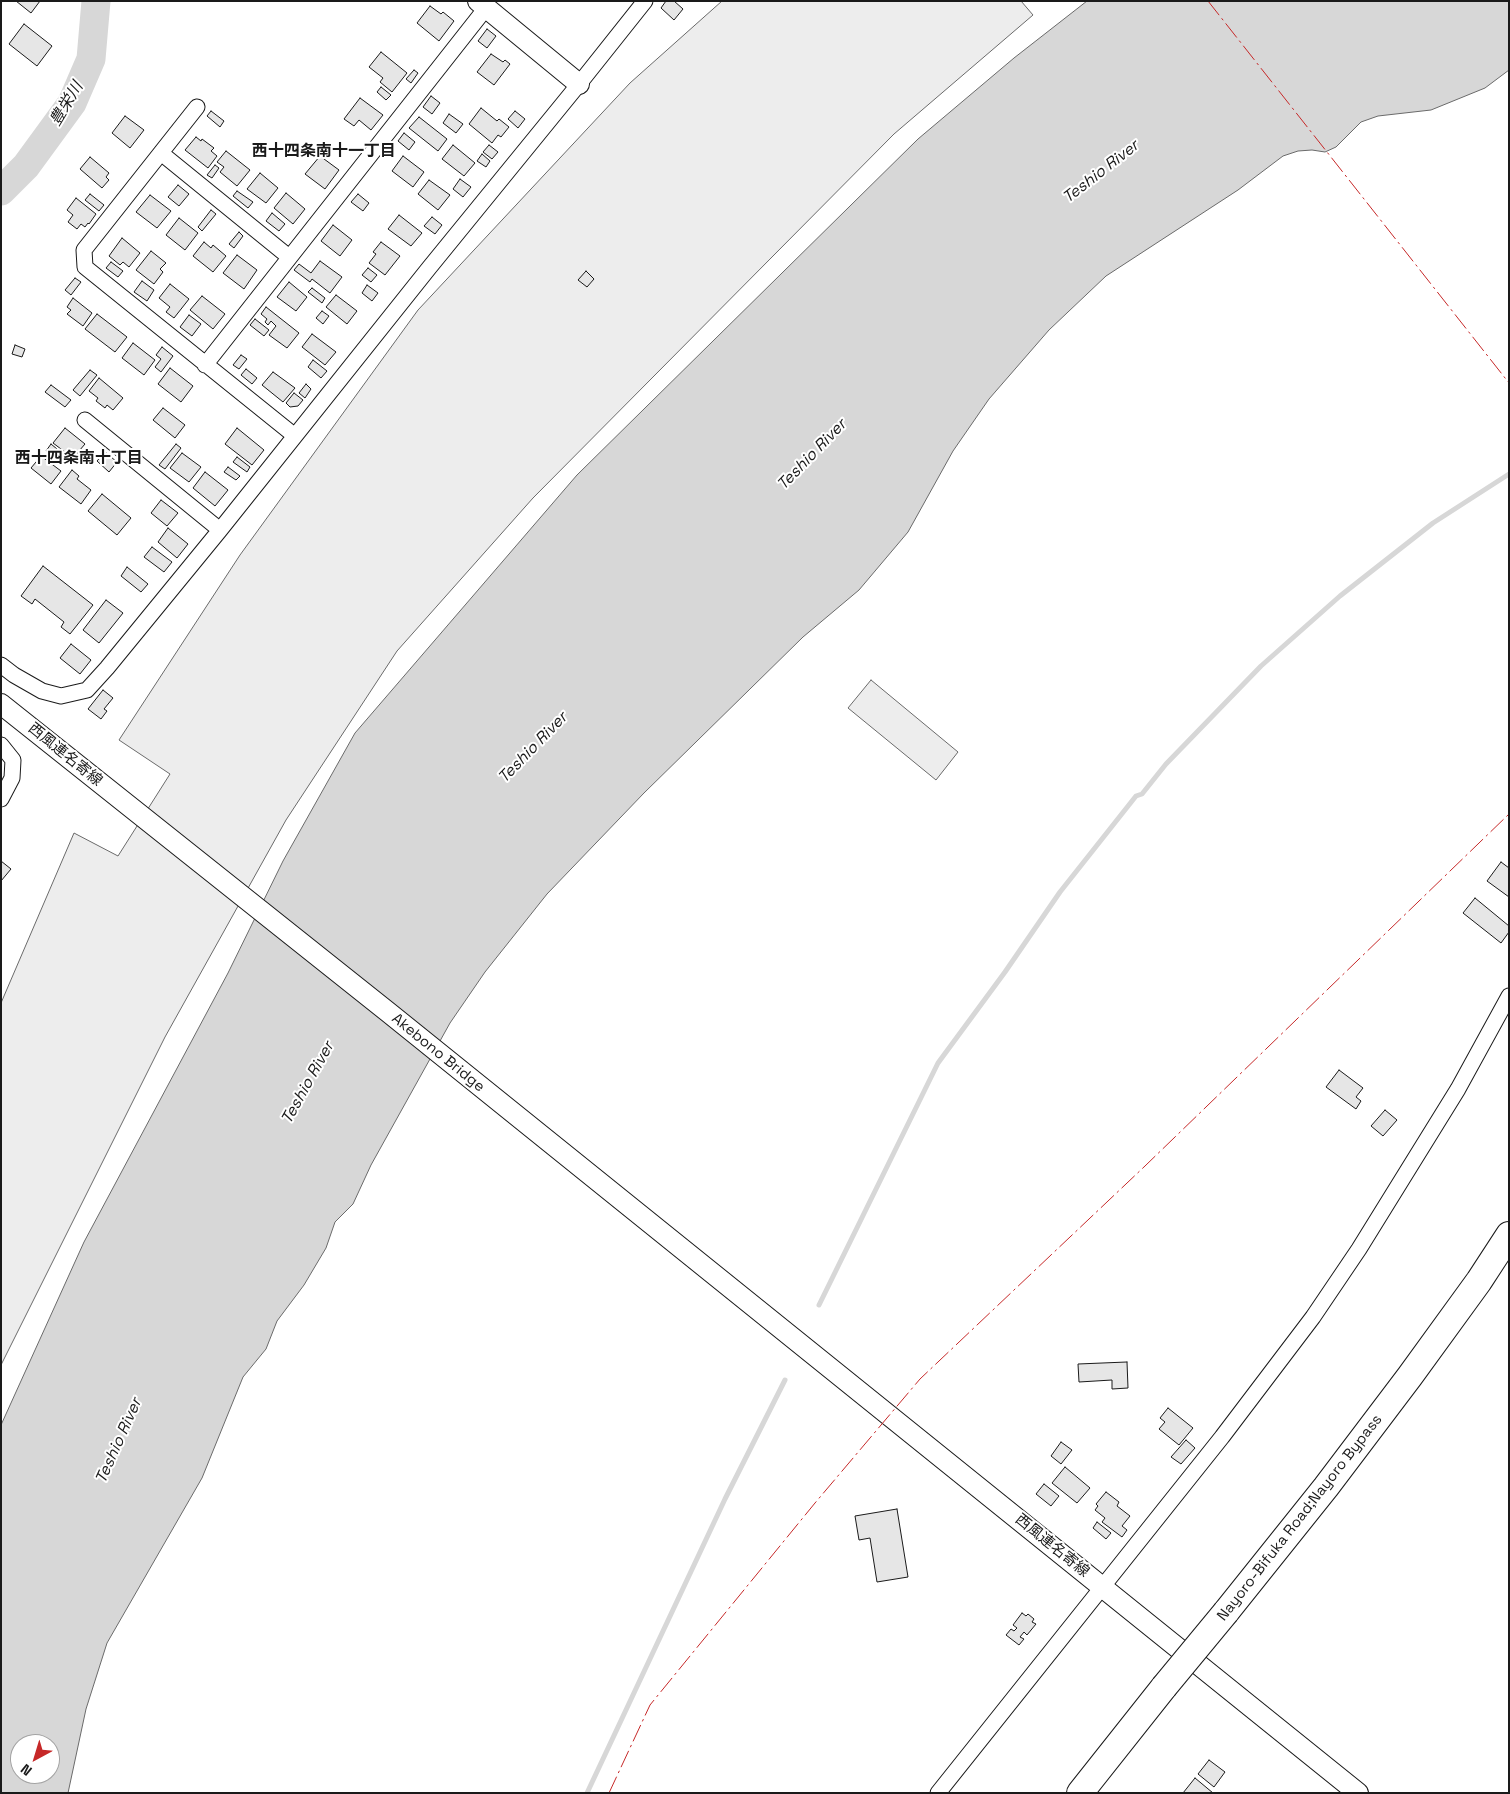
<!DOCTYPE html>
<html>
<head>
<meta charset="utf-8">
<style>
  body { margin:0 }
  #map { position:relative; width:1510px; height:1794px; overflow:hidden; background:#fff; font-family:"Space Grotesk",sans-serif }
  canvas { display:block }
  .frame { position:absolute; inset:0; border:2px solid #1a1a1a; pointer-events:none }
  .north { position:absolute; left:10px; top:1734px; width:50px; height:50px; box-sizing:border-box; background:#fff; border:1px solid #a3a3a3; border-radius:50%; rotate:219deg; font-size:14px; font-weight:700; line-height:20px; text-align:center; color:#1a1a1a }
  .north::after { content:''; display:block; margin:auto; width:18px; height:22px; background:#c62828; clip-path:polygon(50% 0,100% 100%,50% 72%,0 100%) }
</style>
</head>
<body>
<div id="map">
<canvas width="1510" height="1794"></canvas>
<div class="frame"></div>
<div class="north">N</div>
</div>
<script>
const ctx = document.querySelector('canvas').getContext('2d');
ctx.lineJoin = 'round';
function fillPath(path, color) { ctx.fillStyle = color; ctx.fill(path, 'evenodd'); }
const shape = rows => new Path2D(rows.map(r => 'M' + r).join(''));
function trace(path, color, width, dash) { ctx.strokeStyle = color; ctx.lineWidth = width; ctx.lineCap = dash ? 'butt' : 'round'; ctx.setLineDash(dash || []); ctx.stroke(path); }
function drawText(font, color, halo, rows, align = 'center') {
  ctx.font = font + ' "Space Grotesk","Noto Sans JP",sans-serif'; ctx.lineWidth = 4; ctx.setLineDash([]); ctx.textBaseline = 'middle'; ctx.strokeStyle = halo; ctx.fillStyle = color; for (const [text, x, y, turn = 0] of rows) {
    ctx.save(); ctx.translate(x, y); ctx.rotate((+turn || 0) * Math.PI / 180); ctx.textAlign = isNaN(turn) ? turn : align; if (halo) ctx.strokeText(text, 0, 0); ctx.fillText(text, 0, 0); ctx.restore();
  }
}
const built = shape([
  [722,1,1021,1,1033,15,894,134,533,498,397,651,286,820,165,1037,1,1365,1,1003,74,833,118,856,170,774,119,740,240,555,418,310,630,83,722,1],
  [871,680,958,752,936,780,848,708,871,680]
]);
fillPath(built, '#ededed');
trace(built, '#6a6a6a', 1);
const water = shape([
  [1087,1,1509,1,1509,70,1485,88,1431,110,1378,116,1361,122,1336,147,1325,152,1312,150,1298,151,1283,156,1238,190,1106,276,1049,330,989,399,953,451,908,532,859,590,803,637,644,793,547,894,485,972,450,1023,371,1165,353,1204,335,1222,326,1248,304,1285,277,1321,266,1349,243,1377,202,1478,107,1643,86,1709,68,1793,1,1793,1,1425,84,1242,228,973,283,861,355,733,577,475,918,139,1014,58,1087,1],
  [20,1744,50,1744,50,1774,20,1774,20,1744]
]);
fillPath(water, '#d7d7d7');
trace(water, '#6a6a6a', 1);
trace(shape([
  [819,1305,938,1063,1005,972,1060,892,1136,796,1142,794,1166,764,1261,666,1340,596,1433,523,1509,474],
  [587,1793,725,1499,785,1380]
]), '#d7d7d7', 5);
trace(shape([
  [1,191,26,166,72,103,91,59,96,1]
]), '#d7d7d7', 29);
const building = shape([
  [16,1,40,1,31,13,16,1],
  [666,1,674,1,683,9,674,20,661,8,666,1],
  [430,6,441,14,443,12,454,21,439,41,417,23,430,6],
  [24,24,52,46,37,66,9,44,24,24],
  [487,29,496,36,487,48,478,41,487,29],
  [381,52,407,73,392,92,380,82,383,78,369,67,381,52],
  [491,54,503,62,505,60,510,64,494,85,477,72,491,54],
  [414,70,418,73,411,83,406,79,414,70],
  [381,87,391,95,386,100,377,92,381,87],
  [431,96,440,103,432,114,423,107,431,96],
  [360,98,383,115,371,130,359,120,354,126,344,119,360,98],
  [481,108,497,121,499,119,509,127,501,137,498,135,492,143,469,124,481,108],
  [211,111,224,121,220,127,207,116,211,111],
  [515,111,525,119,518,128,508,119,515,111],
  [449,114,463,124,456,133,443,123,449,114],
  [125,116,144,130,130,148,112,133,125,116],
  [419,117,447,139,438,151,409,128,419,117],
  [404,133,415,142,409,150,398,141,404,133],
  [196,137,201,141,202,139,214,148,211,151,217,156,208,168,185,150,196,137],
  [453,145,475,163,464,176,442,159,453,145],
  [489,145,498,152,492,159,483,152,489,145],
  [226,151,250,170,237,186,220,172,224,167,217,162,226,151],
  [482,154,490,161,486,167,477,161,482,154],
  [320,156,339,170,325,189,305,174,320,156],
  [403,156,424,172,413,187,392,171,403,156],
  [90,157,109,173,106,177,109,180,102,188,80,169,90,157],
  [215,165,219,168,212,178,207,175,215,165],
  [260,173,278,188,266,203,247,189,260,173],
  [460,179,471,187,463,197,453,189,460,179],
  [429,180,450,195,438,210,418,194,429,180],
  [178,185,189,194,179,206,168,197,178,185],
  [237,191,253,202,248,208,233,196,237,191],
  [286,193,305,209,293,224,274,208,286,193],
  [90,194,104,205,99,211,85,200,90,194],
  [358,194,369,203,363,211,351,202,358,194],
  [150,195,171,211,157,228,136,212,150,195],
  [76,198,96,214,89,224,88,223,85,227,81,224,77,229,68,222,73,215,67,210,76,198],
  [211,210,216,214,202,231,198,227,211,210],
  [272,213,285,224,279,231,266,221,272,213],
  [399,215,422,233,411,246,388,229,399,215],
  [432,217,442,225,435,234,424,226,432,217],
  [179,218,198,233,185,250,166,235,179,218],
  [333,225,352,240,340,256,321,241,333,225],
  [239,232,243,236,234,248,229,244,239,232],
  [122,238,140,253,129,267,123,262,120,265,109,256,122,238],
  [204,242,211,248,213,245,226,256,213,272,193,256,204,242],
  [381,242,400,256,385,275,369,263,376,254,373,252,381,242],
  [151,251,166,263,160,269,163,272,154,284,136,270,151,251],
  [237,255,257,270,244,289,223,273,237,255],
  [320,261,342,277,330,293,312,279,310,282,294,270,299,264,311,273,320,261],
  [111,262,123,271,118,277,106,268,111,262],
  [368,268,377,275,371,282,362,275,368,268],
  [586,271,594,279,587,287,578,280,586,271],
  [75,278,81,282,71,295,65,290,75,278],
  [142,281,154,290,147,301,134,292,142,281],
  [289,282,307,297,296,311,277,297,289,282],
  [170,284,189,299,174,318,166,312,170,307,159,298,170,284],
  [367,285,378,293,372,301,362,293,367,285],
  [312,288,325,298,322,303,308,292,312,288],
  [336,295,357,311,347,324,326,307,336,295],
  [202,296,225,314,213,329,190,310,202,296],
  [73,298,92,313,83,326,67,314,71,310,67,307,73,298],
  [266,307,299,333,287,348,269,335,276,326,271,321,268,325,265,322,267,319,261,314,266,307],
  [322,311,329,316,323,324,316,318,322,311],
  [97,314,127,337,115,352,85,329,97,314],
  [189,315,201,324,192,336,180,327,189,315],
  [255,319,269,330,264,336,250,325,255,319],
  [312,334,336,352,325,365,302,347,312,334],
  [133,343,155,360,144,375,122,358,133,343],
  [15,345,25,349,22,357,12,354,15,345],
  [162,347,173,356,161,372,155,367,161,359,156,355,162,347],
  [241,355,247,359,239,369,233,365,241,355],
  [313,360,327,371,321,378,308,367,313,360],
  [170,368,193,386,181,402,158,384,170,368],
  [246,369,257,378,252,384,241,375,246,369],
  [90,370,97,375,80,396,73,390,90,370],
  [273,372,295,388,283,402,262,385,273,372],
  [99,378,123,398,113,410,107,405,105,408,96,401,98,398,89,391,99,378],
  [306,384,311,389,305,398,299,393,306,384],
  [51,385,71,400,65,407,45,392,51,385],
  [294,393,303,400,298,406,290,407,286,403,294,393],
  [163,408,185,425,175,438,153,420,163,408],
  [65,428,85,444,73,458,53,443,65,428],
  [237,428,264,450,252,465,225,444,237,428],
  [51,444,57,449,52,456,46,451,51,444],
  [176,444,181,448,165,469,159,465,176,444],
  [105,452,117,462,109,472,97,461,105,452],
  [182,453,201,467,189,482,170,468,182,453],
  [41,456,61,471,51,484,31,468,41,456],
  [237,457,250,467,247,472,233,462,237,457],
  [228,467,240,476,236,480,224,472,228,467],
  [72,470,79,476,77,479,91,490,81,504,59,487,72,470],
  [205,472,228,490,215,506,193,488,205,472],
  [102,494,131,518,117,535,88,511,102,494],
  [161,500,178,513,167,526,151,513,161,500],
  [168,528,188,544,177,558,158,542,168,528],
  [152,547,172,562,164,572,144,557,152,547],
  [43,566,93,605,70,634,61,627,64,622,35,599,32,604,21,596,43,566],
  [127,567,148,584,141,592,121,576,127,567],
  [106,600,123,613,99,643,83,630,106,600],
  [71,644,91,660,80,674,60,658,71,644],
  [103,690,113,698,104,709,107,711,101,719,88,709,103,690],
  [1,861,11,869,1,881,1,861],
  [1501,862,1509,868,1509,897,1487,881,1501,862],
  [1475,898,1509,926,1509,932,1501,943,1463,913,1475,898],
  [1339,1070,1363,1088,1356,1097,1361,1101,1356,1109,1326,1087,1339,1070],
  [1385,1110,1397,1120,1383,1136,1371,1126,1385,1110],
  [1127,1362,1128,1388,1112,1389,1112,1380,1079,1382,1078,1364,1127,1362],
  [1168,1408,1193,1428,1179,1445,1159,1429,1165,1422,1160,1418,1168,1408],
  [1186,1440,1195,1448,1181,1464,1171,1457,1186,1440],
  [1061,1442,1072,1450,1061,1464,1051,1456,1061,1442],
  [1065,1467,1090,1488,1077,1503,1052,1483,1065,1467],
  [1044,1484,1059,1496,1051,1506,1036,1494,1044,1484],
  [1106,1492,1119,1502,1117,1506,1130,1516,1122,1526,1127,1530,1122,1537,1102,1522,1105,1518,1095,1510,1098,1506,1096,1504,1106,1492],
  [897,1509,908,1577,877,1582,870,1538,859,1540,855,1516,897,1509],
  [1097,1522,1111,1533,1106,1539,1093,1528,1097,1522],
  [1022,1613,1026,1616,1028,1614,1034,1619,1032,1622,1036,1624,1027,1635,1024,1632,1020,1637,1024,1639,1019,1645,1006,1635,1011,1629,1014,1631,1017,1628,1013,1625,1022,1613],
  [1209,1760,1225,1772,1214,1787,1198,1774,1209,1760],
  [1195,1778,1213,1793,1183,1793,1195,1778]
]);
fillPath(building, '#e6e6e6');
trace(building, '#1a1a1a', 1);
const street = shape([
  [197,107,84,250,85,267,295,436],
  [161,153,289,257],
  [205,365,486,8],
  [85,420,220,530],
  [1,665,14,675,42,691,61,696,87,690,107,668,220,530,429,268,579,84,645,1],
  [1,745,13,760,12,778,1,799],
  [938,1793,1222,1437,1313,1317,1359,1249,1458,1089,1509,996]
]);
const secondary = shape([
  [478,1,579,84],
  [1,704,388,1012,1358,1793]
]);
const highway = shape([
  [1226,1612,1326,1487,1410,1376,1479,1281,1509,1235],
  [1080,1793,1164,1687]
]);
trace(street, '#1a1a1a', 17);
trace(secondary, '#1a1a1a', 22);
trace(highway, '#1a1a1a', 28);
trace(street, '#fff', 15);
trace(secondary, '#fff', 20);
trace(highway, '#fff', 26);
const highwayBridge = shape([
  [1164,1687,1226,1612]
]);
trace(highwayBridge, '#1a1a1a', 28, []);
trace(highwayBridge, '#fff', 26);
trace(shape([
  [1208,1,1509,383],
  [609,1793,650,1705,815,1503,920,1379,1145,1166,1509,814]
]), '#c62828', 1, [18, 4, 2.5, 4]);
drawText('15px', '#1a1a1a', '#fff', [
  ["西風連名寄線",65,755,39],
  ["Akebono Bridge",438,1053,39],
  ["Nayoro-Bifuka Road;Nayoro Bypass",1300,1518,-52],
  ["西風連名寄線",1052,1546,39]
]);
drawText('italic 16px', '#1a1a1a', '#fff', [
  ["豊栄川",67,104,-59],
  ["Teshio River",1101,172,-38],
  ["Teshio River",812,455,-46],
  ["Teshio River",533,748,-46],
  ["Teshio River",308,1083,-61],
  ["Teshio River",119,1441,-66]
]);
drawText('bold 16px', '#1a1a1a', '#fff', [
  ["西十四条南十一丁目",324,152],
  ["西十四条南十丁目",79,459]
]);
</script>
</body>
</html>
